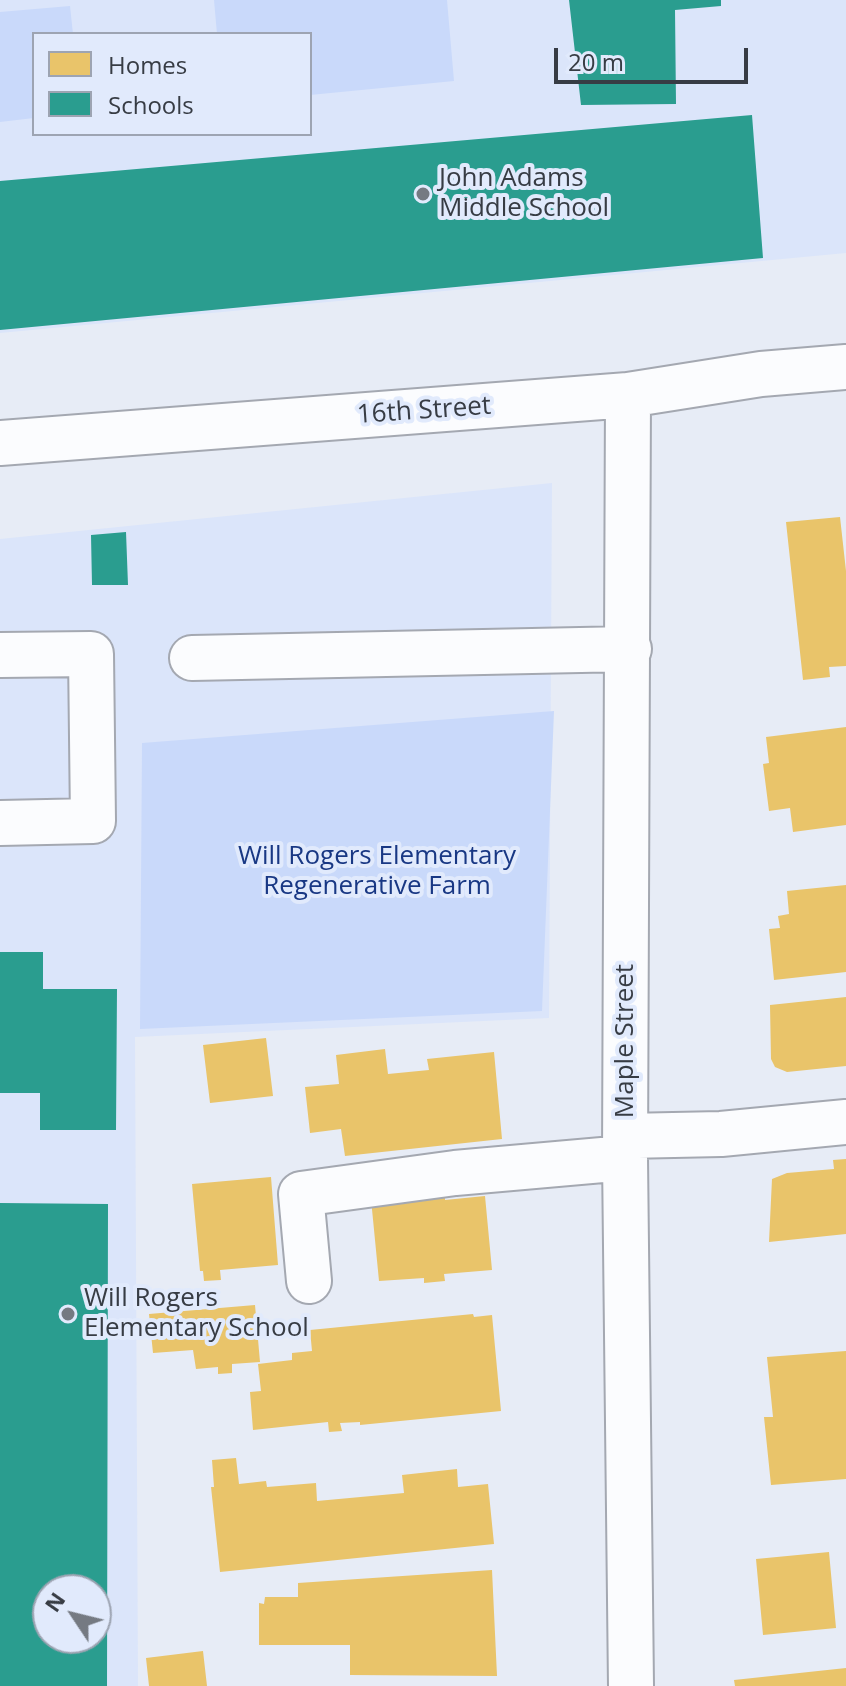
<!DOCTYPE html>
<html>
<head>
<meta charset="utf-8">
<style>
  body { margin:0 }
  #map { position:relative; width:846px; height:1686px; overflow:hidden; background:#e7ecf6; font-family:"Open Sans",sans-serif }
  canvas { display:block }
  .legend { position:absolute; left:32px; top:32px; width:280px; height:104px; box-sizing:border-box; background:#e1eafc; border:2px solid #9da4b2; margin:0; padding:10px 14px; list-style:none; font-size:24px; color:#373c44 }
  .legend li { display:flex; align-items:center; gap:16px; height:40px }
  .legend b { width:40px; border:2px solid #9da4b2 }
  .north { position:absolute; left:32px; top:1574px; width:80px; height:80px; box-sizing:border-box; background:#e1eafc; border:2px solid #9da4b2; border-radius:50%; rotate:305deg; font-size:22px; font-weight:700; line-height:32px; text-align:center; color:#373c44 }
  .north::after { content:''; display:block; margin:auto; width:28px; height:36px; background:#757a82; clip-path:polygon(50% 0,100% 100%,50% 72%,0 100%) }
  .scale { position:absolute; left:554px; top:48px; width:194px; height:36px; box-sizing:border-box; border:4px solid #373c44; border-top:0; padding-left:10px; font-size:24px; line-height:28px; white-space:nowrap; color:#373c44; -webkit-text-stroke:6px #e1eafc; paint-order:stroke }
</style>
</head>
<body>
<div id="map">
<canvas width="846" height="1686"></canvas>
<ul class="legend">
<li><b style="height:22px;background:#e9c46a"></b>Homes</li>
<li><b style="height:22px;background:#2a9d8f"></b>Schools</li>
</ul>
<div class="north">N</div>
<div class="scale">20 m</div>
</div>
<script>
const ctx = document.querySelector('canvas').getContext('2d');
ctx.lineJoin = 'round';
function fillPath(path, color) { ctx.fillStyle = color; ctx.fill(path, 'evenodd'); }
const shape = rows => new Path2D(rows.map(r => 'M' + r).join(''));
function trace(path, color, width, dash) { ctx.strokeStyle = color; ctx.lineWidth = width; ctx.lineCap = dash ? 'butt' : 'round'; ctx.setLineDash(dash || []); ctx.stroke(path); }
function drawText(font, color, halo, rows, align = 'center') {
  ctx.font = font + ' "Open Sans",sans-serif'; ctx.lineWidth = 8; ctx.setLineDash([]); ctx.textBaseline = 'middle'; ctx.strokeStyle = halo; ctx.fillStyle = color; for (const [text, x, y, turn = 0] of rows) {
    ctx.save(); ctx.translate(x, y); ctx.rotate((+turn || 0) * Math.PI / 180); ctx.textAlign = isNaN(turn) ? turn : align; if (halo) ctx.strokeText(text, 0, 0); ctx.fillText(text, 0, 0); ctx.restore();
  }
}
fillPath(shape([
  [0,0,846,0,846,253,0,333],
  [34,34,310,34,310,134,34,134],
  [552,483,549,1018,135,1037,138,1686,0,1686,0,539],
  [48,1590,96,1590,96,1638,48,1638]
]), '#dbe5fa');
fillPath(shape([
  [214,0,447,0,454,81,310,95,310,34,217,34],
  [70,6,73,34,34,34,34,118,0,122,0,12],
  [554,711,542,1011,140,1029,142,743]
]), '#c9d9fa');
fillPath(shape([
  [840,517,846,571,846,666,829,667,830,677,803,680,786,522],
  [846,727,846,825,793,832,790,808,769,811,763,764,769,763,766,737],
  [846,885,846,972,774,980,769,929,780,928,778,916,789,914,787,891],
  [846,997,846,1066,787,1072,775,1067,771,1059,770,1005],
  [266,1038,273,1096,210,1103,203,1045],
  [385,1049,388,1074,429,1070,427,1059,494,1052,502,1139,345,1156,341,1129,310,1133,305,1087,339,1084,336,1055],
  [846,1159,846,1234,769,1242,772,1179,787,1173,834,1169,833,1160],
  [271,1177,278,1265,220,1270,221,1280,204,1281,203,1271,200,1271,192,1184],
  [445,1192,445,1200,485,1196,492,1270,444,1274,445,1281,424,1283,424,1278,379,1281,371,1199],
  [255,1305,260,1362,232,1364,232,1373,218,1374,218,1367,196,1369,193,1350,153,1353,149,1314],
  [473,1314,474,1317,492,1315,501,1411,360,1425,360,1422,340,1423,342,1431,329,1432,328,1422,253,1430,250,1392,261,1391,258,1364,292,1360,292,1353,312,1351,310,1330],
  [846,1351,846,1479,771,1485,764,1417,773,1417,767,1357],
  [236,1458,239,1484,266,1481,267,1487,316,1483,317,1501,404,1493,402,1475,457,1469,458,1487,488,1484,494,1544,220,1572,211,1487,214,1487,212,1460],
  [829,1552,836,1628,763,1635,756,1559],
  [492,1570,497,1676,350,1675,350,1645,259,1645,259,1603,264,1604,265,1597,298,1597,298,1583],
  [203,1651,207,1686,149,1686,146,1658],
  [846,1668,846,1686,735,1686,734,1680]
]), '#e9c46a');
fillPath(shape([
  [569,0,721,0,721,6,675,10,676,104,581,105],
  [752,115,763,258,0,330,0,181],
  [126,532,128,585,92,585,91,535],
  [0,952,43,952,43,989,117,989,116,1130,40,1130,40,1093,0,1093],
  [0,1203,108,1204,107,1686,0,1686],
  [48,1590,96,1590,96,1638,48,1638]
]), '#2a9d8f');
const minor = shape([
  [628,395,625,1158,631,1686],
  [0,443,628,395,761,374,846,367],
  [0,655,91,654,93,821,0,823],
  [192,658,629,649],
  [626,1136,721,1134,846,1122],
  [309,1281,301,1194,455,1173,625,1158]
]);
trace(minor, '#a4a8b1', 48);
trace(minor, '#fbfcfe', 44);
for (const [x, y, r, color] of [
  [423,194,8,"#757a82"],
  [68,1314,8,"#757a82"]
]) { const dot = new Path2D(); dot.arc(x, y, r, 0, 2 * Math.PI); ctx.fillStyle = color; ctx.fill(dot); trace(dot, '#e1eafc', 3); }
drawText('26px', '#373c44', '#e1eafc', [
  ["John Adams",439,179],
  ["Middle School",439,209],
  ["Will Rogers",84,1299],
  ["Elementary School",84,1329]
], 'left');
drawText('26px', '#373c44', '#e1eafc', [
  ["16th Street",424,411,-4],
  ["Maple Street",626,1041,-90]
]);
drawText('26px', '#193884', '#e1eafc', [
  ["Will Rogers Elementary",377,857],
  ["Regenerative Farm",377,887]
]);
</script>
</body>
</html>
